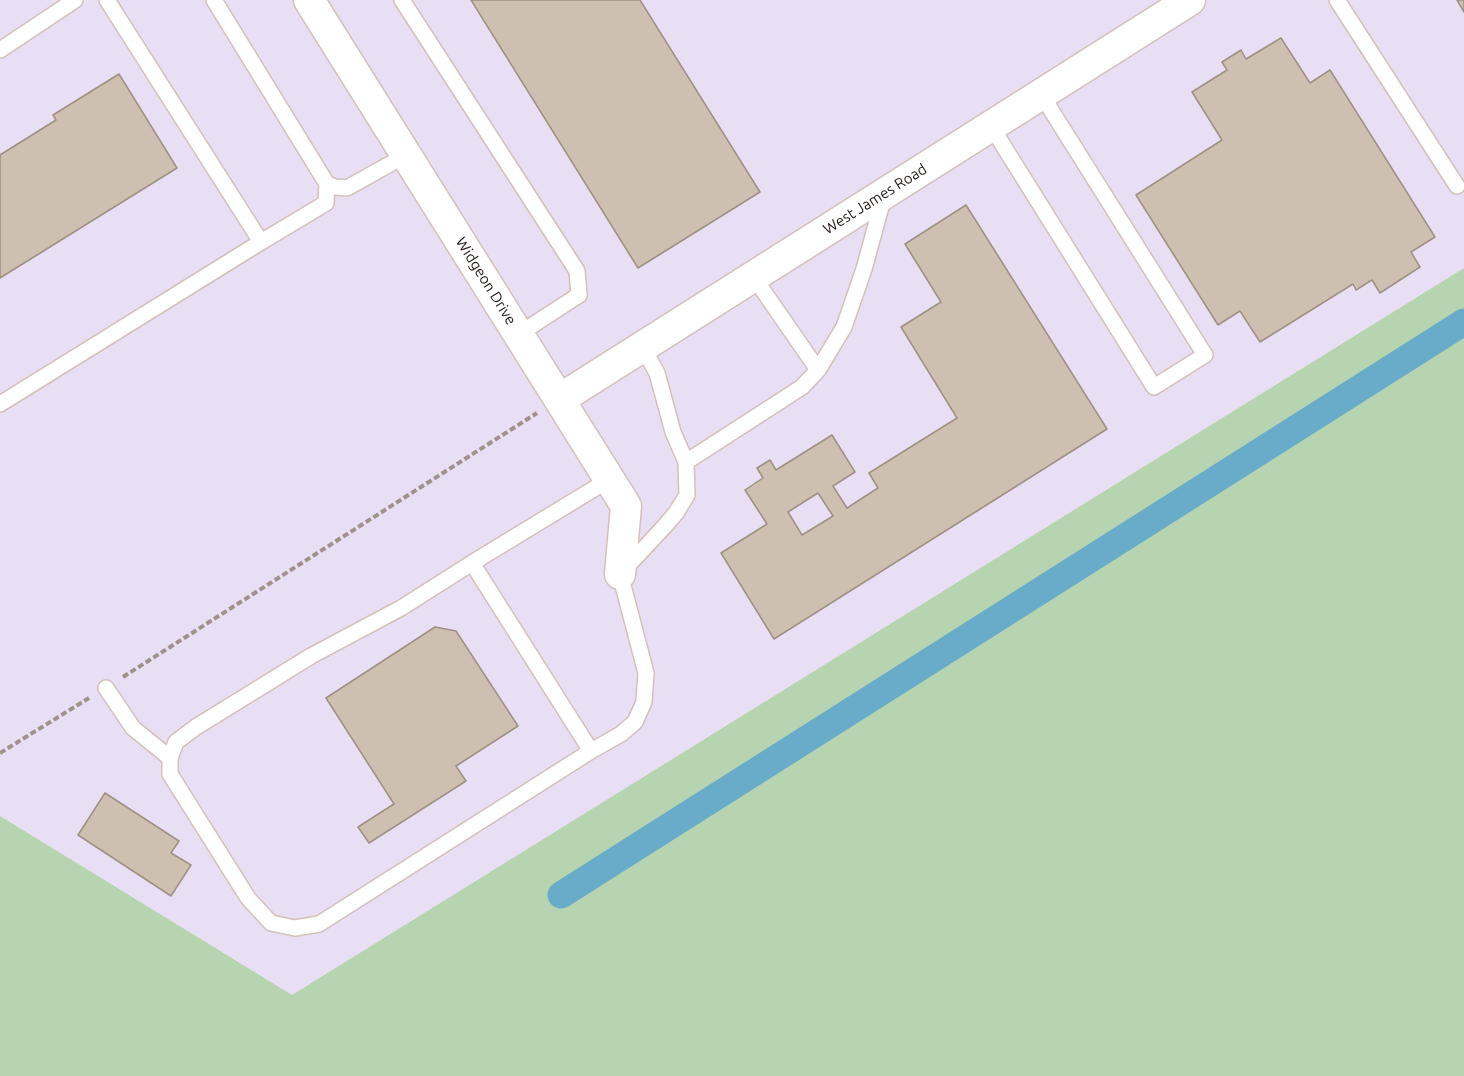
<!DOCTYPE html>
<html>
<head>
<meta charset="utf-8">
<style>
  body { margin:0 }
  canvas { display:block; background:#fde8e1 }
</style>
</head>
<body>
<canvas width="1464" height="1076"></canvas>
<script>
const ctx = document.querySelector('canvas').getContext('2d');
ctx.lineJoin = 'round';
function fillPath(path, color) { ctx.fillStyle = color; ctx.fill(path, 'evenodd'); }
const shape = rows => new Path2D(rows.map(r => 'M' + r).join(''));
function trace(path, color, width, dash) { ctx.strokeStyle = color; ctx.lineWidth = width; ctx.lineCap = dash ? 'butt' : 'round'; ctx.setLineDash(dash || []); ctx.stroke(path); }
function drawText(font, color, halo, rows, align = 'center') {
  ctx.font = font + ' Ubuntu,sans-serif'; ctx.lineWidth = 5; ctx.setLineDash([]); ctx.textBaseline = 'middle'; ctx.strokeStyle = halo; ctx.fillStyle = color; for (const [text, x, y, turn = 0] of rows) {
    ctx.save(); ctx.translate(x, y); ctx.rotate((+turn || 0) * Math.PI / 180); ctx.textAlign = isNaN(turn) ? turn : align; if (halo) ctx.strokeText(text, 0, 0); ctx.fillText(text, 0, 0); ctx.restore();
  }
}
fillPath(shape([
  [0,0,1464,0,1464,268,291,996,0,816]
]), '#e8dff4');
fillPath(shape([
  [1464,268,1464,1076,0,1076,0,816,292,995]
]), '#b6d4b0');
trace(shape([
  [561,895,1464,322]
]), '#68acc9', 27);
const building = shape([
  [471,0,640,0,760,192,638,268,471,0],
  [1457,0,1464,0,1464,12,1457,0],
  [1281,38,1310,83,1330,70,1435,237,1411,252,1420,267,1380,293,1372,280,1356,290,1353,284,1260,342,1240,311,1218,325,1136,195,1222,140,1192,92,1227,70,1222,62,1241,50,1246,59,1281,38],
  [119,74,177,168,0,278,0,155,56,120,53,115,119,74],
  [966,205,1107,429,774,639,721,553,767,524,745,490,763,478,757,468,770,460,776,470,832,435,855,472,833,486,847,508,878,488,869,473,957,418,901,327,941,302,905,244,966,205],
  [818,493,833,516,802,535,788,512,818,493],
  [435,627,456,631,518,726,456,766,466,781,369,843,358,827,394,804,326,698,435,627],
  [105,793,179,841,171,853,191,865,171,896,78,835,105,793]
]);
fillPath(building, '#cdc0b1');
trace(building, '#9e9183', 1.5);
const service = shape([
  [107,0,261,242,326,203,327,184],
  [214,0,327,184,335,187,347,188,406,155],
  [402,0,577,271,579,295,519,334],
  [1337,0,1457,186],
  [0,50,75,0],
  [991,126,1154,387,1205,355,1041,94],
  [753,276,818,370],
  [642,346,657,373,673,432,686,462,802,387,818,370,844,327,864,269,884,196],
  [0,404,261,242],
  [610,479,472,563,591,751,621,734,635,722,644,702,646,673,620,574,663,528,676,513,687,495,686,462],
  [472,563,401,608,311,656,196,727,176,742,170,758,170,774,248,898,271,923,295,928,319,924,591,751],
  [106,688,133,728,170,758]
]);
const minor = shape([
  [309,0,626,506,620,574],
  [560,399,1190,0]
]);
trace(service, '#d4c0b9', 18);
trace(minor, '#d4c0b9', 33);
trace(shape([
  [123,677,537,413],
  [0,753,89,698]
]), '#a0918b', 4, [6, 3]);
trace(service, '#fff', 15);
trace(minor, '#fff', 30);
drawText('15px', '#211a17', '#fff', [
  ["West James Road",875,199,-32],
  ["Widgeon Drive",486,281,58]
]);
</script>
</body>
</html>
